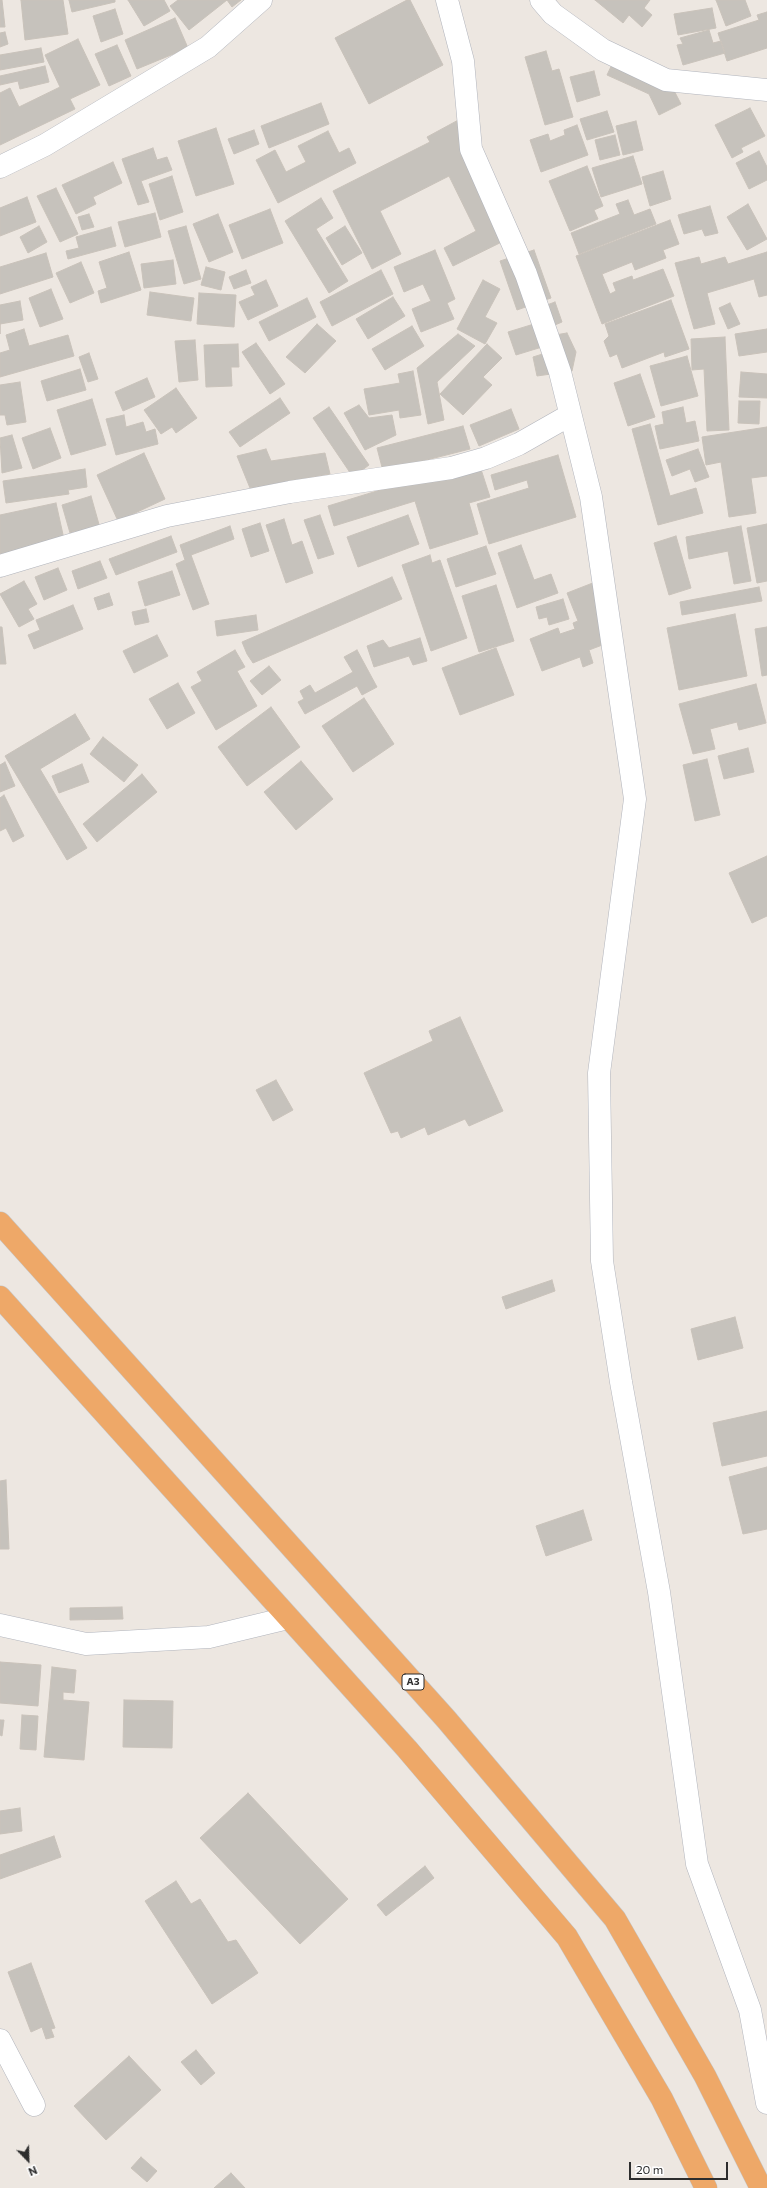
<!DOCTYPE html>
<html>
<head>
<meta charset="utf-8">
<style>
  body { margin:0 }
  #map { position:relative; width:767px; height:2188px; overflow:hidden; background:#ede7e1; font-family:Commissioner,sans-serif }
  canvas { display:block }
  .north { position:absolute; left:8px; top:2140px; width:40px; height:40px; -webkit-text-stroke:3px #fff; paint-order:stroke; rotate:157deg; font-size:11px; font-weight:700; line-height:16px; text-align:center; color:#2d2d2d }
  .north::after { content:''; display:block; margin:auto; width:14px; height:18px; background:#2d2d2d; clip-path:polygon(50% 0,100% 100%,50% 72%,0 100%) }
  .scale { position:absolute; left:629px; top:2162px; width:99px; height:18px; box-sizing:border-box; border:2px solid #2d2d2d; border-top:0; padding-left:5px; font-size:12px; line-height:14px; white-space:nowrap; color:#2d2d2d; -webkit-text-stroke:3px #fff; paint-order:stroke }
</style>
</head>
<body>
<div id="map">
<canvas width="767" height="2188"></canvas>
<div class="north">N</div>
<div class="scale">20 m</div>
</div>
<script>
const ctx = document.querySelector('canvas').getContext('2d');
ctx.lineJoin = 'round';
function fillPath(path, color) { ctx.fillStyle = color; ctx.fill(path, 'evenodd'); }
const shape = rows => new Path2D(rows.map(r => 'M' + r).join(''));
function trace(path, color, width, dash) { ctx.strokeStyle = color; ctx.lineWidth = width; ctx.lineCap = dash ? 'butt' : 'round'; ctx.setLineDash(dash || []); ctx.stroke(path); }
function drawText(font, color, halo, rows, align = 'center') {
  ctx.font = font + ' Commissioner,sans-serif'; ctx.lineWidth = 4; ctx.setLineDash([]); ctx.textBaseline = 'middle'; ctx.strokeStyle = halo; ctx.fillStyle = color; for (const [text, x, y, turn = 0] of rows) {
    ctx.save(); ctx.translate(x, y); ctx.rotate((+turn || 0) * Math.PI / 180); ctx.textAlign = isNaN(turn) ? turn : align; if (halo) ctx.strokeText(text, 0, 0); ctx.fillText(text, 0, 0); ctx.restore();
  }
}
const building = shape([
  [0,0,2,0,5,27,0,27,0,0],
  [21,0,63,0,68,34,25,40,21,0],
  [69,0,115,0,115,2,72,12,69,0],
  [128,0,164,0,170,11,144,26,128,0],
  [178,0,241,0,232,7,227,0,189,30,170,6,178,0],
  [407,0,410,0,443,65,369,104,335,38,407,0],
  [595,0,650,0,644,8,652,15,642,27,629,15,623,23,595,0],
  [716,0,745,0,751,16,726,26,716,0],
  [712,8,716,28,678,35,674,14,712,8],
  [115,9,123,34,101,42,93,16,115,9],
  [767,12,767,48,727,61,718,33,759,20,757,15,767,12],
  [175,18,188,48,137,69,125,40,175,18],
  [709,30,713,43,721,41,725,53,683,65,677,45,683,44,680,38,709,30],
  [5,32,8,44,0,47,0,33,5,32],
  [78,39,100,85,70,99,75,109,0,145,0,93,10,88,19,107,60,87,45,55,78,39],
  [117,45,131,76,109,86,95,54,117,45],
  [41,48,44,62,0,70,0,55,41,48],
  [546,51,552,71,559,69,573,117,545,125,525,57,546,51],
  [617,54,667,77,681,104,659,115,649,94,607,75,617,54],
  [45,66,49,82,20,89,18,81,0,85,0,76,45,66],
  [594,71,600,95,577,102,570,77,594,71],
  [321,103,329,124,269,148,261,126,321,103],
  [750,108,765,136,741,148,743,152,732,158,715,125,750,108],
  [607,111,614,132,587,140,580,119,607,111],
  [462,118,520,233,453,266,444,248,476,231,449,176,380,211,401,254,372,269,333,191,430,142,427,137,462,118],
  [636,121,643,150,623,155,616,126,636,121],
  [577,125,588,155,541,172,530,140,548,134,550,141,565,135,564,130,577,125],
  [216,128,234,184,196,196,178,141,216,128],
  [254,130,259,144,234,154,228,139,254,130],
  [328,131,339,153,349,148,356,163,278,203,256,160,275,150,286,172,306,162,298,146,328,131],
  [615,135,620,155,600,160,595,140,615,135],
  [153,148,157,160,167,157,172,170,141,181,149,202,138,205,122,159,153,148],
  [759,151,767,167,767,180,749,189,736,163,759,151],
  [633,156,642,184,601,197,592,168,633,156],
  [113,162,122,183,93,197,96,204,76,214,62,185,113,162],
  [587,166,603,206,594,210,598,219,570,231,549,181,587,166],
  [663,171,671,199,650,206,642,177,663,171],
  [172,176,183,212,160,220,149,184,172,176],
  [56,188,78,234,60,242,37,196,56,188],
  [27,197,36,222,0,236,0,208,27,197],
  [321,198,333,218,316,229,348,281,329,293,285,221,321,198],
  [628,200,634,215,650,209,656,224,579,254,571,233,620,214,616,204,628,200],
  [748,204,767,239,747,250,727,217,748,204],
  [710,206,718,233,705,236,702,229,684,234,678,215,710,206],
  [270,209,283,243,242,259,229,225,270,209],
  [155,213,161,237,125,247,118,222,155,213],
  [89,214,94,227,82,230,78,217,89,214],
  [218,214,233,252,209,262,193,224,218,214],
  [670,220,679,244,663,250,666,258,635,270,632,262,602,274,610,294,616,291,613,283,632,276,633,280,663,269,674,296,602,324,576,256,670,220],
  [39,226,47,242,28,253,20,237,39,226],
  [186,226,201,279,184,284,168,231,186,226],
  [345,226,362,253,342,265,326,238,345,226],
  [111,227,116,246,68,259,66,251,79,248,76,237,111,227],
  [435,250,455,299,447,303,454,319,421,332,412,309,431,301,423,284,404,292,394,267,435,250],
  [534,250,551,298,517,310,500,261,534,250],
  [129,252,141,290,101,303,98,291,107,288,99,262,129,252],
  [767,252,767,295,759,297,754,279,707,293,715,324,694,329,675,263,699,257,701,264,725,257,728,264,767,252],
  [46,253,53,277,0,294,0,267,46,253],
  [173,260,176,284,144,288,141,264,173,260],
  [81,262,94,293,70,303,56,273,81,262],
  [206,267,225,272,221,290,201,285,206,267],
  [246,270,251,283,234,289,229,277,246,270],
  [381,270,393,294,332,326,320,302,381,270],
  [266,280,278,306,248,320,239,302,255,295,251,287,266,280],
  [483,280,500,289,485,317,497,323,485,344,457,329,483,280],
  [51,289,63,319,40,327,29,298,51,289],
  [150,292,194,298,191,321,147,315,150,292],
  [199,293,236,295,234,327,197,324,199,293],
  [393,297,405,316,368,339,356,319,393,297],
  [307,298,316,317,269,341,259,322,307,298],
  [671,300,689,349,665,357,664,352,622,368,617,354,610,357,604,341,609,336,605,324,671,300],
  [20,301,23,320,0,324,0,334,0,305,20,301],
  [555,302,562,322,543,330,536,309,555,302],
  [730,303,740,324,728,329,719,308,730,303],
  [317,324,336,341,305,373,286,357,317,324],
  [534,324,542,347,516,355,508,332,534,324],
  [412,326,424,346,385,370,372,349,412,326],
  [24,329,29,346,68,335,74,356,0,377,0,353,10,350,6,335,24,329],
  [767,329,767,352,739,356,735,334,767,329],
  [567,333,576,352,572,371,537,376,533,357,549,352,543,337,567,333],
  [458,334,475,346,437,382,444,420,428,424,417,368,458,334],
  [725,337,729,430,707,431,704,369,692,370,691,339,725,337],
  [195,340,198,380,179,382,175,341,195,340],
  [256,343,285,384,270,394,242,352,256,343],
  [238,344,239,367,231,367,232,386,206,387,204,345,238,344],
  [487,344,502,358,483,377,492,385,463,415,440,394,487,344],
  [89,353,98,379,88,382,79,357,89,353],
  [687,356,698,396,661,406,650,366,687,356],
  [80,369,86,390,47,401,41,381,80,369],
  [413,371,421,415,400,418,399,410,369,415,364,389,400,383,398,374,413,371],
  [741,372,767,374,767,398,739,397,741,372],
  [640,374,655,417,628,426,614,383,640,374],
  [147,378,155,397,123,411,115,392,147,378],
  [20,382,26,422,7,425,5,415,0,415,0,385,20,382],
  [176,388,197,418,176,433,172,427,161,434,144,410,176,388],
  [280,398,290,413,240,447,229,432,280,398],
  [92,399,106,445,71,455,57,410,92,399],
  [739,401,760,401,759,424,738,423,739,401],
  [359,405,369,418,392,415,396,435,365,450,344,413,359,405],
  [329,407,369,465,353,477,313,418,329,407],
  [683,407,686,423,695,421,699,441,660,449,655,426,664,424,662,412,683,407],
  [511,409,519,429,479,446,470,425,511,409],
  [124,415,126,427,143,422,146,432,155,429,158,444,116,455,106,419,124,415],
  [650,424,670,496,696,488,703,513,658,525,632,429,650,424],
  [463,426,470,449,383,471,377,448,463,426],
  [767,427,767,476,751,478,756,513,729,517,721,462,706,465,702,437,767,427],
  [50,428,61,458,33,469,22,438,50,428],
  [12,435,22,468,2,473,0,438,12,435],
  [266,449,271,461,325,453,330,474,250,488,237,456,266,449],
  [698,449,709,477,695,482,690,469,672,476,666,460,698,449],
  [144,453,165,499,118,521,97,475,144,453],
  [558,455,576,517,489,544,477,504,529,488,527,480,495,490,491,475,558,455],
  [478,460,490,497,469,503,478,534,430,549,415,501,334,526,328,506,478,460],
  [85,469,87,487,68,490,69,494,6,503,3,481,85,469],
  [91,496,100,528,77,539,75,531,70,533,62,505,91,496],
  [56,503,64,539,0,554,0,515,56,503],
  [320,515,334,554,318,559,304,520,320,515],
  [408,515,419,544,358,567,347,537,408,515],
  [284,519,292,545,302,541,313,573,286,583,266,525,284,519],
  [260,523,269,551,251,557,242,529,260,523],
  [767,524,767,581,757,583,747,528,767,524],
  [230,526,234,539,191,555,209,604,193,610,176,564,185,560,180,545,230,526],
  [741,526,751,581,734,584,728,551,689,559,686,537,741,526],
  [171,536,177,552,116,575,109,559,171,536],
  [676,536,691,588,669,595,654,543,676,536],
  [521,545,534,580,551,574,558,593,517,608,498,553,521,545],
  [486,546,496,574,456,587,447,559,486,546],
  [430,555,432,563,440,560,467,638,431,651,402,565,430,555],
  [100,561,107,578,78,589,72,571,100,561],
  [58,568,67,590,44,600,35,577,58,568],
  [172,571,180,595,145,606,138,582,172,571],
  [392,577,402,599,253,663,247,654,242,642,392,577],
  [603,579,613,641,589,650,593,663,583,667,580,657,542,671,530,639,558,628,560,634,575,629,573,623,578,621,567,593,603,579],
  [24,581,37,604,28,609,34,619,19,627,0,594,24,581],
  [496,585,514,641,479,652,462,596,496,585],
  [759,587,762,601,682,615,680,602,759,587],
  [109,593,113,605,98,610,94,598,109,593],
  [563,599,569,619,549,625,547,617,539,619,536,607,563,599],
  [73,605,83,629,34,649,28,635,40,630,36,620,73,605],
  [146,609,149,622,135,625,132,612,146,609],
  [735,614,747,676,679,690,667,628,735,614],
  [256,615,258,630,217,636,215,621,256,615],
  [0,627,2,627,6,664,0,664,0,627],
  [767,627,767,675,762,676,755,629,767,627],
  [157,635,168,656,134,673,123,651,157,635],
  [420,638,427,661,413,665,409,656,374,667,367,646,383,640,389,648,420,638],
  [496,648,514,695,460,715,442,668,496,648],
  [235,650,245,667,237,671,257,706,216,730,191,687,202,681,197,672,235,650],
  [357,650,377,687,362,695,357,686,305,714,298,702,304,699,300,691,310,685,315,693,353,672,344,657,357,650],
  [269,666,281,680,262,695,250,681,269,666],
  [178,683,195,713,167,729,149,699,178,683],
  [756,684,766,723,739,730,737,722,710,729,715,749,693,754,679,704,756,684],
  [364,698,394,744,353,772,322,726,364,698],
  [271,707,300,747,247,786,218,747,271,707],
  [75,714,90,739,40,769,87,848,67,860,5,756,75,714],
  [103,737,138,765,124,782,90,754,103,737],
  [748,748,754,772,724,779,718,756,748,748],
  [707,759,720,815,695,821,683,765,707,759],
  [301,761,333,799,296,830,264,792,301,761],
  [5,762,15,786,0,792,0,765,5,762],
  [82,764,89,782,59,793,52,776,82,764],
  [142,774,157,792,97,842,83,824,142,774],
  [4,795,24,836,13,842,6,828,0,831,0,798,4,795],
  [767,856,767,916,752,923,729,873,767,856],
  [460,1017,503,1111,469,1126,465,1119,428,1135,425,1127,401,1138,398,1131,391,1133,364,1073,433,1041,429,1031,460,1017],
  [276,1080,293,1110,273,1121,256,1090,276,1080],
  [552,1280,555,1291,506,1309,502,1297,552,1280],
  [735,1317,743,1348,698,1360,691,1329,735,1317],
  [767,1411,767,1456,722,1466,713,1423,767,1411],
  [767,1467,767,1529,743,1534,729,1477,767,1467],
  [6,1480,9,1549,0,1549,0,1481,6,1480],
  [583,1510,592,1540,546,1556,536,1526,583,1510],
  [122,1607,123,1619,70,1620,70,1608,122,1607],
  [0,1662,41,1665,38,1706,0,1703,0,1662],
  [52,1667,76,1670,74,1693,63,1692,63,1700,89,1702,84,1760,44,1757,52,1667],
  [124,1700,173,1701,172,1748,123,1747,124,1700],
  [22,1715,38,1716,36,1750,20,1749,22,1715],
  [0,1720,4,1720,2,1736,0,1735,0,1720],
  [248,1793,348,1899,300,1944,200,1838,248,1793],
  [20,1808,22,1831,0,1834,0,1811,20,1808],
  [54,1836,61,1857,0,1879,0,1855,54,1836],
  [425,1866,434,1878,386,1916,377,1905,425,1866],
  [176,1881,191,1904,200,1899,228,1942,236,1940,258,1973,212,2004,145,1901,176,1881],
  [31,1963,55,2028,51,2029,54,2037,46,2039,42,2027,31,2032,8,1972,31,1963],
  [196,2050,215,2073,201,2085,181,2062,196,2050],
  [129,2056,161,2090,106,2140,74,2106,129,2056],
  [141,2157,157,2171,147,2182,131,2168,141,2157],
  [231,2173,245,2188,214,2188,231,2173]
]);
fillPath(building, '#c6c2bc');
trace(building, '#c9c2ba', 1);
const minor = shape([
  [447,0,463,61,471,149,526,274,560,372,591,497,635,799,599,1073,602,1261,621,1382,659,1592,697,1864,750,2010,767,2103],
  [541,0,553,14,603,50,666,80,767,90],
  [0,167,45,145,208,47,261,0],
  [0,566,167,516,290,492,451,468,486,458,519,444,570,415],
  [0,1625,86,1644,209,1637,288,1618],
  [0,2040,34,2105]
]);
const trunk = shape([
  [0,1223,446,1719,615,1919,705,2076,761,2188],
  [0,1297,407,1749,567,1937,662,2099,706,2188]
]);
trace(minor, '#b1b4bc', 23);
trace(trunk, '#c4c4c4', 23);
trace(minor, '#fff', 22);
trace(trunk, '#eea868', 22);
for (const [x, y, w] of [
  [413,1682,22]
]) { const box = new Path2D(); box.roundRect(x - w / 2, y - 8, w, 16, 3); ctx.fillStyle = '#fff'; ctx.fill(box); trace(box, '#2d2d2d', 1); }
drawText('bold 10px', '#2d2d2d', null, [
  ["A3",413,1682]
]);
</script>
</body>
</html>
